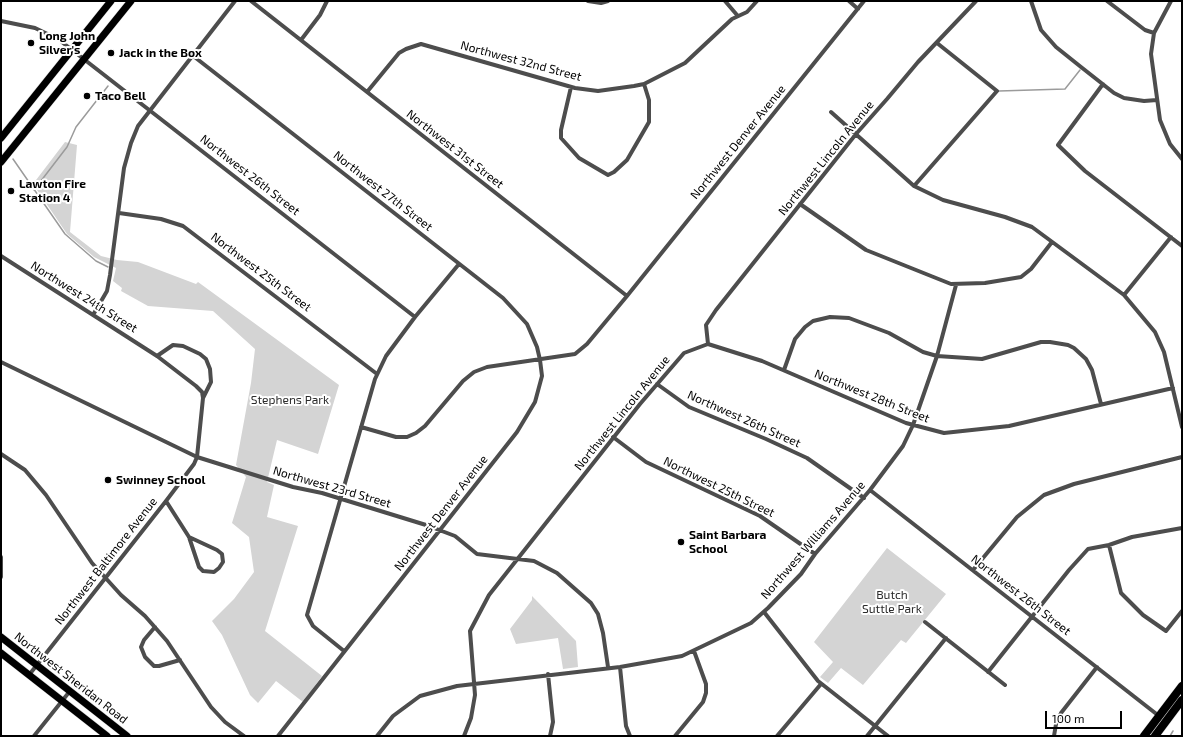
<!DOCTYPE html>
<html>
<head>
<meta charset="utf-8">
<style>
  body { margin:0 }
  #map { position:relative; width:1183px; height:737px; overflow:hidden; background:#fff; font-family:"Exo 2",sans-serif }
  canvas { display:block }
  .frame { position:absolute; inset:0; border:2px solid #000; pointer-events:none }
  .scale { position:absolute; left:1045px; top:711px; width:77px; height:18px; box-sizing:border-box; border:2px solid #000; border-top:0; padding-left:5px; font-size:12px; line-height:14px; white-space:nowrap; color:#000; -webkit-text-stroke:3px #fff; paint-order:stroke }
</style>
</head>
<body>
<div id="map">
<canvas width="1183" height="737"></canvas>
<div class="frame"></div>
<div class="scale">100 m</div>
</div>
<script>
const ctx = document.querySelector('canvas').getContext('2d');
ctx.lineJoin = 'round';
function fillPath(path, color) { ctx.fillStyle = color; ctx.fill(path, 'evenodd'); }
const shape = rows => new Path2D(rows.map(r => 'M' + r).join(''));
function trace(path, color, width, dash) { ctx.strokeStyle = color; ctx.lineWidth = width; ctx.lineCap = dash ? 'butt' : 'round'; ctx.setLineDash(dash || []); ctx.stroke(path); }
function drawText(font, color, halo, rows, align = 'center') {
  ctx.font = font + ' "Exo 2",sans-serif'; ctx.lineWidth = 4; ctx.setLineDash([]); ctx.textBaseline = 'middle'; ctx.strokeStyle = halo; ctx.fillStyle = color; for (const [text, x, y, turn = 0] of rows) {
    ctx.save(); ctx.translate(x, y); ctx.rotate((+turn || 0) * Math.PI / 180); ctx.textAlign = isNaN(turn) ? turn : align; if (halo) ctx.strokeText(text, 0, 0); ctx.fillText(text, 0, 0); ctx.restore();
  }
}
fillPath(shape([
  [65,142,77,145,70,232,101,256,117,260,138,262,196,284,198,282,339,385,318,454,277,440,267,482,274,485,267,517,298,526,265,631,322,676,303,702,276,681,258,703,250,695,222,635,212,621,234,599,254,572,249,537,232,523,246,477,236,465,251,383,255,349,213,311,148,306,121,291,122,288,113,281,116,268,94,257,67,234,33,184],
  [887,548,946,594,906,643,901,640,863,685,841,668,828,683,820,677,833,662,814,642],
  [532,596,576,641,578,667,563,669,558,638,516,644,510,629,532,600]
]), '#d4d4d4');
trace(shape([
  [999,91,1065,89,1080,70],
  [13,159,65,234,96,261,108,267],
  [34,190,67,147,76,127,108,86],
  [1170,736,1173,731]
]), '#9b9b9b', 1.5);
const primary = shape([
  [1,138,111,1],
  [1,162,131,1],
  [1,637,127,736],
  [1,653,107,736]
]);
const highway = shape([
  [1144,736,1182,686],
  [1155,736,1182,700]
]);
trace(primary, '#dbdbdb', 8);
trace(highway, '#dbdbdb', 9);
trace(shape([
  [251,1,627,296],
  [588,1,601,3,608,1],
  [725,1,737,15],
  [849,1,858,9],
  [1031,1,1041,30,1056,47,1081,67,1114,93,1124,98,1144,101,1157,100],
  [1107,1,1145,30,1154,33],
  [1171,1,1154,33,1151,54,1160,120,1170,144,1182,159],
  [1,21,35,28,58,39,415,317],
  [301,40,320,15,327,1],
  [192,55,503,298,527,324,537,347,540,360,542,376,535,402,517,432,278,736],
  [1103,84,1058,145,1085,171,1182,246],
  [571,87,561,130,561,138,579,158,608,175,614,172,627,160,649,122,649,100,644,84],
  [367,92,399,53,406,49,421,44,575,88,598,91,634,86,644,84,685,63,732,19,747,12,757,1],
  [831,112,914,186,943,200,1005,217,1032,227,1124,295,1155,332,1164,352,1182,427],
  [914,186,997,91,937,43],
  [800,204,866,250,951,284,985,283,1021,277,1031,269,1052,242],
  [119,213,161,219,183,226,377,374],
  [1,256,157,356,196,386,202,392,203,398],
  [1124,295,1171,237],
  [93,315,107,291,110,275,124,168,131,143,138,126,235,1],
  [708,344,762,361,906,423,944,433,1009,426,1173,388],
  [708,344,706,325,716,310,856,134,887,99,918,62,976,1],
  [1,362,197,457,293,487,322,493,426,525,455,536,477,554,534,561,557,573,591,603,598,614,603,633,608,667],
  [784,370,795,339,805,327,813,321,830,317,849,318,889,333,923,352,937,356,982,359,1041,342,1050,342,1068,345,1074,348,1086,359,1092,370,1101,404],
  [657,384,689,407,766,439,807,458,864,498],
  [361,427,396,437,407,437,416,433,425,426,463,381,474,372,487,367,575,354,587,344,627,296,864,1],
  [613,437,646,462,760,516,815,554],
  [1,454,25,470,46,495,92,563,121,595,145,616,167,641,211,707,225,722,244,736],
  [870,490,1159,716],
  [166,501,189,537],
  [189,537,217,550,222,554,223,562,219,568,214,572,203,571,199,567,189,537],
  [1109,545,1121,593,1143,615,1166,631,1182,611],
  [1,557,1,577],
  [973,570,1017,517,1044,495,1074,484,1182,457],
  [764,612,818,681,888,736],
  [925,622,1005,685],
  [155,627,144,640,141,647,145,657,154,666,159,666,180,660],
  [344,651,313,626,307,615,375,379,386,356,415,317,459,264],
  [620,667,626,726,630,736],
  [988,672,1069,570,1088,549,1109,545,1132,537,1182,528],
  [548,674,553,722,550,736],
  [29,675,166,501,194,464,197,457,203,398,211,382,210,369,206,359,200,354,183,346,173,345,157,356],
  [34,736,70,691],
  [377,736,393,716,420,696,457,686,620,667,682,656,751,623,768,608,801,574,815,554,870,490,903,446,913,425,937,356,956,285],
  [464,736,471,718,475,695,470,631,489,595,640,404,684,353,708,344],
  [675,736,703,702,706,693,706,684,694,651],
  [777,736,821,684],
  [867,736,946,638],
  [1054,736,1056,724,1061,713,1097,667]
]), '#4d4d4d', 4);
trace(primary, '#000', 7);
trace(highway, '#000', 8);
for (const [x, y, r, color] of [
  [31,43,4,"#000"],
  [111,53,4,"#000"],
  [87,96,4,"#000"],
  [11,191,4,"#000"],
  [108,480,4,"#000"],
  [681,542,4,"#000"]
]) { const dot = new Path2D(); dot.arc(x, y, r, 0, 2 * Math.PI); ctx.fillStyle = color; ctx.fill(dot); trace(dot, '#fff', 1.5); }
drawText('bold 12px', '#000', '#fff', [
  ["Long John",39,36],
  ["Silver's",39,50],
  ["Jack in the Box",119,53],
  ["Taco Bell",95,96],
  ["Lawton Fire",19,184],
  ["Station 4",19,198],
  ["Swinney School",116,480],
  ["Saint Barbara",689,535],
  ["School",689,549]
], 'left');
drawText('12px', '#000', '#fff', [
  ["Northwest 32nd Street",521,61,15],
  ["Northwest Denver Avenue",738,142,-51],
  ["Northwest 31st Street",455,149,38],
  ["Northwest Lincoln Avenue",826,158,-51],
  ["Northwest 26th Street",250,175,38],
  ["Northwest 27th Street",383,191,38],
  ["Northwest 25th Street",261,272,37],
  ["Northwest 24th Street",84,297,32],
  ["Northwest 28th Street",872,396,22],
  ["Northwest Lincoln Avenue",622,413,-51],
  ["Northwest 26th Street",744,419,24],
  ["Northwest 23rd Street",332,487,16],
  ["Northwest 25th Street",719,487,26],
  ["Northwest Denver Avenue",441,513,-52],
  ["Northwest Williams Avenue",813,540,-49],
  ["Northwest Baltimore Avenue",106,561,-52],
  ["Northwest 26th Street",1021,595,38],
  ["Northwest Sheridan Road",71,678,38]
]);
drawText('12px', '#2b2b2b', '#fff', [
  ["Stephens Park",290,400],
  ["Butch",892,595],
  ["Suttle Park",892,609]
]);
</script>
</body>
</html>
